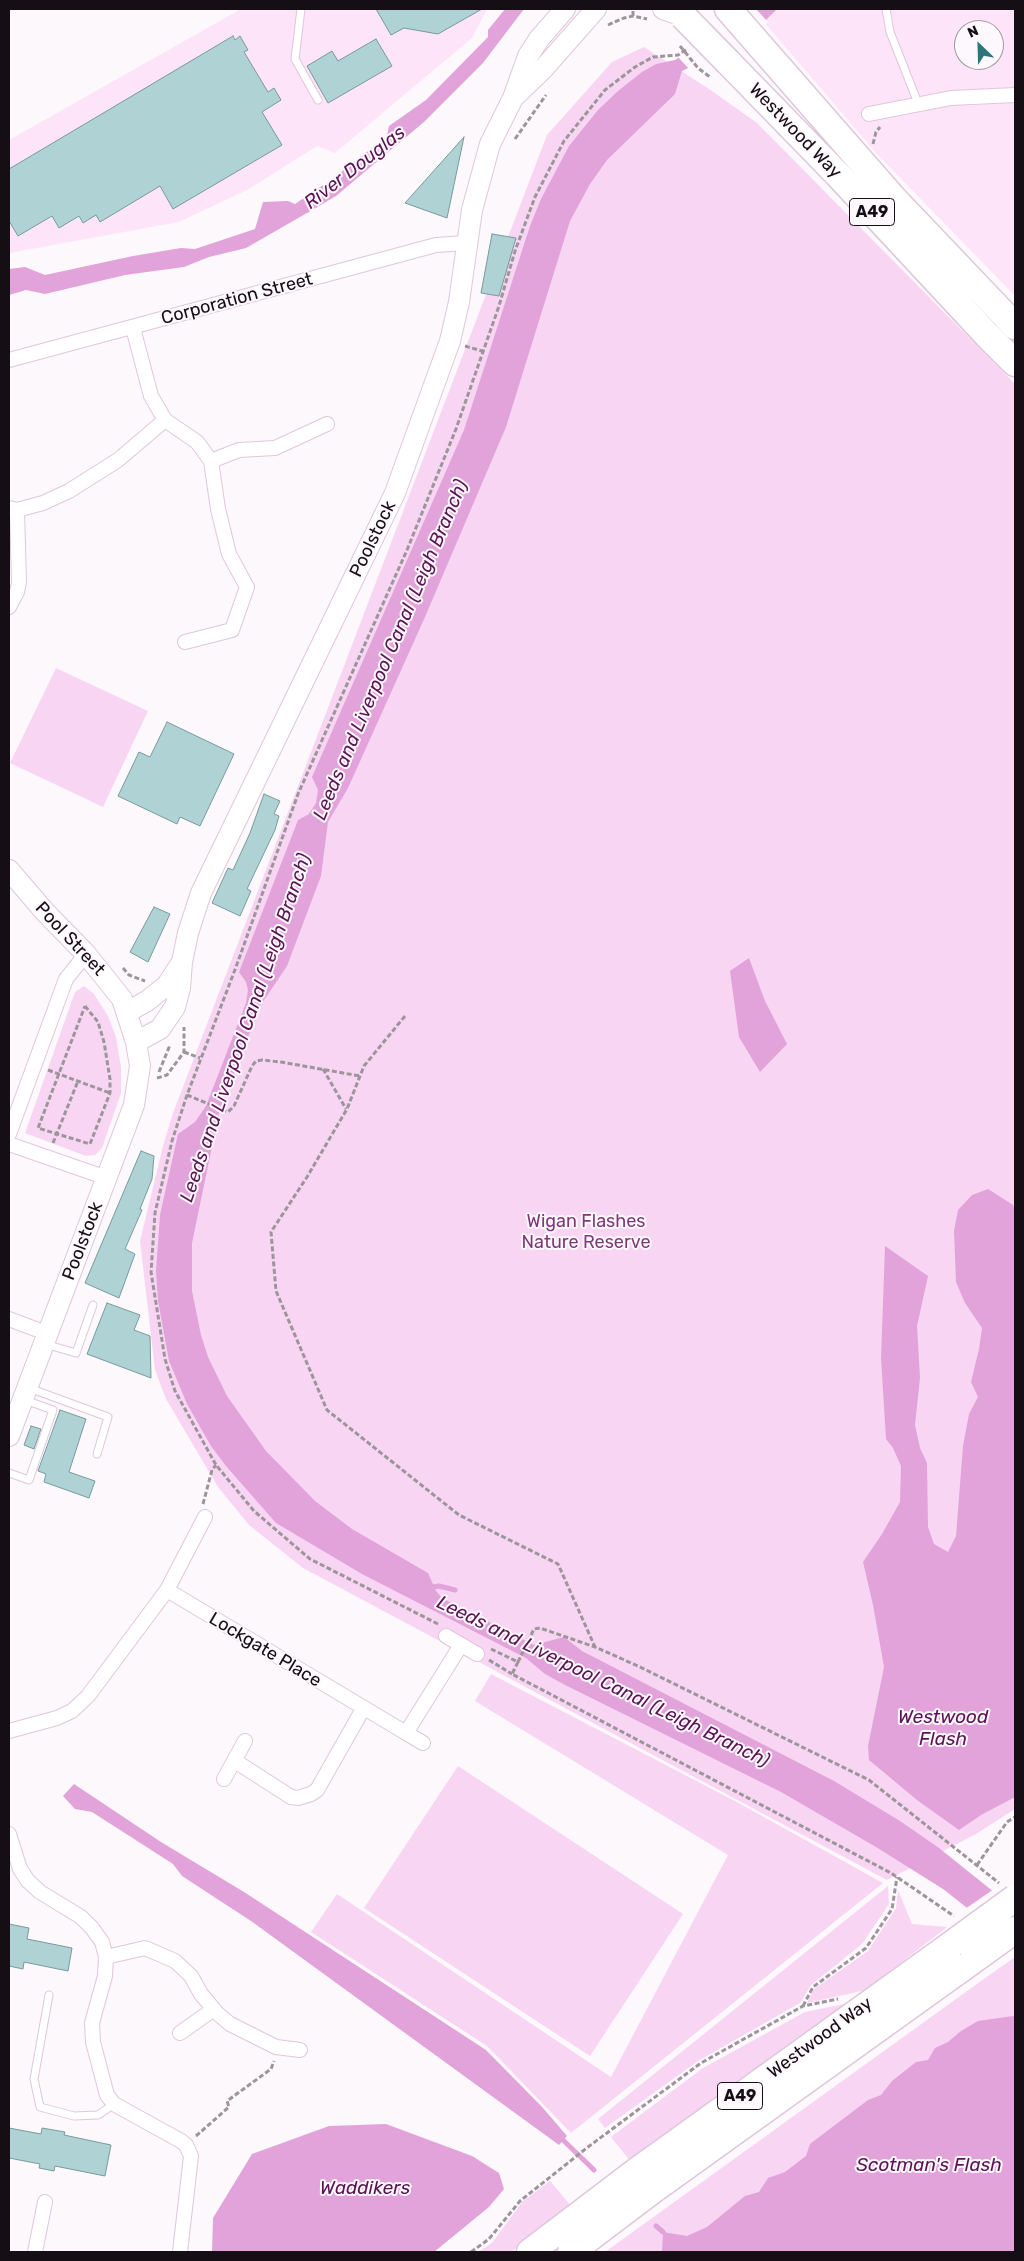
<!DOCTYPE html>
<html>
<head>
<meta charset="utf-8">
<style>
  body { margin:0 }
  #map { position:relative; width:1024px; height:2261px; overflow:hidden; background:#fdf8fc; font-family:Rubik,sans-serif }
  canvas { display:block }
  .frame { position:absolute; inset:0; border:10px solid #160e15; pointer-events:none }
  .north { position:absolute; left:954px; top:20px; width:50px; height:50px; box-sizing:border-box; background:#fdf8fc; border:1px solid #a19aa0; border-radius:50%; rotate:336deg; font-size:14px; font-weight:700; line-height:20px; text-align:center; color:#160e15 }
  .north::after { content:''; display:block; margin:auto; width:18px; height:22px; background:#2c7679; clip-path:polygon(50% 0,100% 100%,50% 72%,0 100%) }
</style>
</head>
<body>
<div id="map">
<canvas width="1024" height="2261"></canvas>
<div class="frame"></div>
<div class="north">N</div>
</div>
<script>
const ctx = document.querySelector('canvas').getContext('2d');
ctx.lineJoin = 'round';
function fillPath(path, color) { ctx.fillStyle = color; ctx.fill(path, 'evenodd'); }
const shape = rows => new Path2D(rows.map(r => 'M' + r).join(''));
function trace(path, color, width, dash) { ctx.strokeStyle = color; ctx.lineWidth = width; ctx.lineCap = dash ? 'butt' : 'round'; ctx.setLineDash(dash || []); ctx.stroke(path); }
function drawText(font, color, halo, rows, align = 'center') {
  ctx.font = font + ' Rubik,sans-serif'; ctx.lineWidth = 4; ctx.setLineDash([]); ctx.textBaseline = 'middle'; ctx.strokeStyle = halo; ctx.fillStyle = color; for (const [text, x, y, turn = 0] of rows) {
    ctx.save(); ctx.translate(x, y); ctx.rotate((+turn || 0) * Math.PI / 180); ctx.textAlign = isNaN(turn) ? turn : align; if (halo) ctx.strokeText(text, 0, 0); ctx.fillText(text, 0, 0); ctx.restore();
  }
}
fillPath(shape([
  [241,9,487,9,472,38,335,153,317,146,249,189,179,222,9,253,9,140],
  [777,9,1015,9,1015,296,876,153,764,22],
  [964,30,994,30,994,60,964,60]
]), '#fde4f9');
fillPath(shape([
  [644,47,712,91,757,123,1015,384,1015,1809,976,1834,887,1880,303,1568,249,1525,218,1487,166,1399,155,1370,140,1241,163,1146,173,1113,547,135,612,62],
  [56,668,148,711,103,807,10,763],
  [84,986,94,994,108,1016,116,1037,121,1067,121,1093,102,1148,95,1155,86,1156,25,1133,75,992],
  [491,1674,735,1801,883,1883,571,2133,487,2046,311,1932,337,1894,611,2077,728,1855,475,1701],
  [458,1766,683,1914,590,2056,364,1908],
  [888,1886,889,1904,862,1944,811,1985,800,2003,698,2061,605,2128,598,2119],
  [898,1890,912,1924,947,1927,866,1990,807,2003,814,1989,868,1951,896,1908],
  [1015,1957,1015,2252,605,2252,981,1981],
  [849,2003,631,2162,611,2137,703,2068,805,2012],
  [550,2181,572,2207,511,2252,478,2252,492,2243,522,2202]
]), '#f8d5f3');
fillPath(shape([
  [505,9,524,9,483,63,424,122,336,196,307,213,246,248,209,257,184,267,125,275,45,294,26,290,9,295,9,269,25,267,45,275,133,256,181,248,195,249,255,229,263,202,288,201,295,204,335,177,387,136,389,126,426,100,488,37,488,30],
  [725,9,777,9,764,22,723,51,682,71,675,94,607,160,590,184,570,221,506,427,425,617,348,788,328,822,321,876,287,966,260,1006,219,1113,192,1243,192,1291,201,1335,208,1357,227,1396,266,1451,315,1501,352,1529,428,1573,436,1591,442,1598,534,1645,564,1637,582,1651,834,1781,900,1821,939,1848,1015,1909,985,1922,943,1889,876,1847,781,1792,567,1686,545,1674,526,1658,362,1574,276,1523,226,1466,211,1446,187,1404,169,1361,158,1301,156,1271,160,1215,178,1134,195,1122,206,1106,246,1003,248,990,246,982,239,972,298,820,309,814,316,803,318,790,312,777,464,430,530,226,541,199,569,146,598,110,618,91,642,72,656,64,675,60,704,41],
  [749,958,765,1001,787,1044,760,1072,739,1037,730,971],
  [988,1189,1013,1205,1015,1210,1015,1797,981,1815,959,1830,917,1800,869,1760,868,1746,884,1667,873,1605,863,1562,882,1534,900,1502,901,1466,893,1448,886,1439,881,1358,885,1246,928,1276,917,1326,920,1378,915,1425,920,1448,927,1463,928,1527,934,1544,948,1552,956,1536,963,1446,969,1414,978,1397,971,1382,979,1349,982,1328,965,1303,956,1282,954,1231,958,1210,972,1195],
  [74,1784,161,1842,244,1892,486,2050,543,2108,567,2136,559,2145,251,1921,182,1876,173,1864,92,1812,75,1809,63,1796],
  [1013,2016,1015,2017,1015,2252,662,2252,663,2232,687,2236,707,2227,745,2196,759,2192,768,2178,785,2172,806,2156,810,2144,868,2100,881,2095,892,2081,916,2062,928,2060,935,2048,948,2042,961,2031,978,2021],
  [386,2124,472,2156,499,2173,504,2189,489,2207,434,2252,212,2252,213,2218,252,2154,329,2126]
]), '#e1a3d9');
fillPath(shape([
  [722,9,756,9,768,22,724,54,690,70,677,56,702,39,704,29],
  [994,1889,1015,1905,1015,1948,1013,1950,965,1909]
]), '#fdf8fc');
trace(shape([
  [427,1588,439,1586,455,1590],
  [563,2140,594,2170],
  [656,2226,663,2232]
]), '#e1a3d9', 5);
const building = shape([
  [376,9,482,9,438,34,404,28,391,35,376,9],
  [233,36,235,40,240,36,248,50,244,52,268,92,274,88,281,100,262,112,282,145,173,209,160,186,100,222,96,215,83,223,79,216,59,228,52,216,18,236,9,221,9,169,233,36],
  [376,39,392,66,328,103,307,66,332,51,338,61,376,39],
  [464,137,447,218,405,203,464,137],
  [492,234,516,238,499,296,481,293,492,234],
  [167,722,234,754,200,826,180,817,177,824,118,796,139,752,150,757,167,722],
  [264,794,280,801,274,814,279,816,275,830,247,889,251,891,240,916,212,903,228,868,233,870,250,833,264,794],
  [154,907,170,914,148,962,130,952,154,907],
  [141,1151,154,1156,152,1179,140,1209,142,1210,125,1249,135,1254,119,1298,85,1283,141,1151],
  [107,1303,140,1315,134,1330,150,1336,151,1378,87,1354,107,1303],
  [60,1410,86,1419,69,1472,95,1481,89,1498,44,1482,46,1474,38,1471,60,1410],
  [31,1426,41,1429,34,1449,24,1445,31,1426],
  [9,1924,29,1928,27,1939,72,1948,68,1971,24,1962,23,1969,9,1966,9,1924],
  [9,2128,41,2134,42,2128,65,2132,64,2135,111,2145,105,2176,55,2166,54,2171,39,2168,40,2164,9,2158,9,2128]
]);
fillPath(building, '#afd2d4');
trace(building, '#789a9c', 1);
const lane = shape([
  [301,9,295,59,318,100],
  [886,9,890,32,918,103],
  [45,1344,76,1353,93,1305],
  [29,1388,108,1417,97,1454],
  [9,1473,29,1480,53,1410,25,1400],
  [49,1995,34,2079,40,2107,74,2116,98,2115,114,2104]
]);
const street = shape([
  [869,114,951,98,1015,95],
  [133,328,151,396,165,420,197,442,211,461,218,509,229,554,247,587,232,630,185,642],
  [9,360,436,245,466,243],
  [211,461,239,450,275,448,327,424],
  [9,508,17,510,43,503,69,491,118,460,165,420],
  [9,607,17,592,19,582,17,510],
  [9,1134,66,979,86,954],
  [9,1144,107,1178],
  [9,1319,46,1333],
  [167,1590,205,1517],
  [446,1636,477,1654],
  [9,1731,57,1718,72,1711,88,1696,167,1590,406,1733,461,1645],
  [406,1733,423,1743],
  [235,1761,291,1797,298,1798,311,1794,317,1790,363,1709],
  [224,1779,245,1741],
  [9,1834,20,1869,28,1881,40,1892,81,1917,92,1928,102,1942,106,1957,105,1976,92,2023,93,2042,107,2095,114,2104,181,2141,186,2145,191,2156,180,2252],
  [106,1957,145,1948,175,1961,191,1976,201,1994,217,2013,230,2024,276,2047,300,2050],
  [180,2033,214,2009],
  [35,2252,45,2202]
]);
const secondary = shape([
  [663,9,683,16],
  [516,95,544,68,596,9],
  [9,870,45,912,86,954,122,999,136,1042,140,1066,134,1105,9,1436],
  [127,1012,147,1001,167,985,182,962],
  [136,1042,160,1029,175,1007,180,988,182,962,188,933,201,893,395,493,450,341,459,302,472,210,490,144,513,98,528,56,539,39,565,9]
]);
const highway = shape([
  [728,9,894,199,1015,326],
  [728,62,840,177,987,335,1015,363],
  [530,2252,634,2173,952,1944],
  [571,2252,653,2190,972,1961]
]);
trace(lane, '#dfc7db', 9);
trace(street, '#dfc7db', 16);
trace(secondary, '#dfc7db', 22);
trace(highway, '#dfc7db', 29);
trace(shape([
  [633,16,633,9],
  [608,25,624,18,633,16,647,19],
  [515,139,546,95],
  [873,144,876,132,880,127],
  [465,346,482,351],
  [123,968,129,975,145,981],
  [85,1006,98,1022,104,1042,110,1079,110,1093,90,1144,38,1128,85,1006],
  [405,1016,364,1066,347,1109,307,1177,271,1232,276,1291,327,1410,459,1515,558,1564,595,1647],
  [184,1052,200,1058],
  [323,1069,346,1109],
  [48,1070,110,1093],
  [159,1072,170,1045],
  [157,1078,167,1075,184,1052,184,1027],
  [187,1095,228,1112,234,1106,252,1066,256,1061,262,1060,281,1062,360,1076],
  [53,1143,78,1081],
  [203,1504,212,1470,216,1465],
  [438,1624,310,1559,254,1511,216,1465,175,1391,165,1359,151,1272,155,1213,172,1141,187,1095,236,967,298,794,407,550,456,429,499,306,515,251,535,197,564,141,605,90,635,67,653,57,678,55,687,49],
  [491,1649,518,1662,512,1674,891,1873,954,1916],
  [489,1660,512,1674],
  [518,1662,534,1629,540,1628,595,1647,638,1666,869,1780,999,1883],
  [977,1865,1007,1822,1015,1817],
  [803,2006,813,1987,866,1948,892,1909,897,1877],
  [196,2136,229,2107,227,2101,271,2069,274,2061],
  [471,2252,489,2239,520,2201,588,2147,701,2063,803,2006,838,1999]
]), '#9c969b', 3, [5, 2.5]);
trace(lane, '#fff', 7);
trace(street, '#fff', 14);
trace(secondary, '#fff', 20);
trace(highway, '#fff', 26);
const highwayBridge = shape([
  [683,16,728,62],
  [952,1944,1015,1898],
  [972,1961,1015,1930]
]);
trace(highwayBridge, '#dfc7db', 29, []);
trace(shape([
  [680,46,698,68,710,77]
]), '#9c969b', 3, [5, 2.5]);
trace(highwayBridge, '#fff', 26);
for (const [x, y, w] of [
  [872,212,45],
  [740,2096,45]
]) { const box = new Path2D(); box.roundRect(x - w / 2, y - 13.5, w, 27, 4); ctx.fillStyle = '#fdf8fc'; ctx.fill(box); trace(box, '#160e15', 1); }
drawText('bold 16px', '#160e15', null, [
  ["A49",872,212],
  ["A49",740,2096]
]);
drawText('18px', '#160e15', '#fdf8fc', [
  ["Westwood Way",795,131,46],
  ["Corporation Street",237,299,-15],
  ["Poolstock",373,539,-64],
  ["Pool Street",70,939,47],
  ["Poolstock",83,1241,-69],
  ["Lockgate Place",265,1650,31],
  ["Westwood Way",820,2038,-36]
]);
drawText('18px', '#7f3778', '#fdf8fc', [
  ["Wigan Flashes",586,1222],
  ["Nature Reserve",586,1243]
]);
drawText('italic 19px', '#5a1355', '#fdf8fc', [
  ["River Douglas",355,168,-38],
  ["Leeds and Liverpool Canal (Leigh Branch)",391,650,-67],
  ["Leeds and Liverpool Canal (Leigh Branch)",246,1028,-71],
  ["Leeds and Liverpool Canal (Leigh Branch)",603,1682,26],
  ["Westwood",943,1718],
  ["Flash",943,1740],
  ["Scotman's Flash",929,2166],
  ["Waddikers",365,2189]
]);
</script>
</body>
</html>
